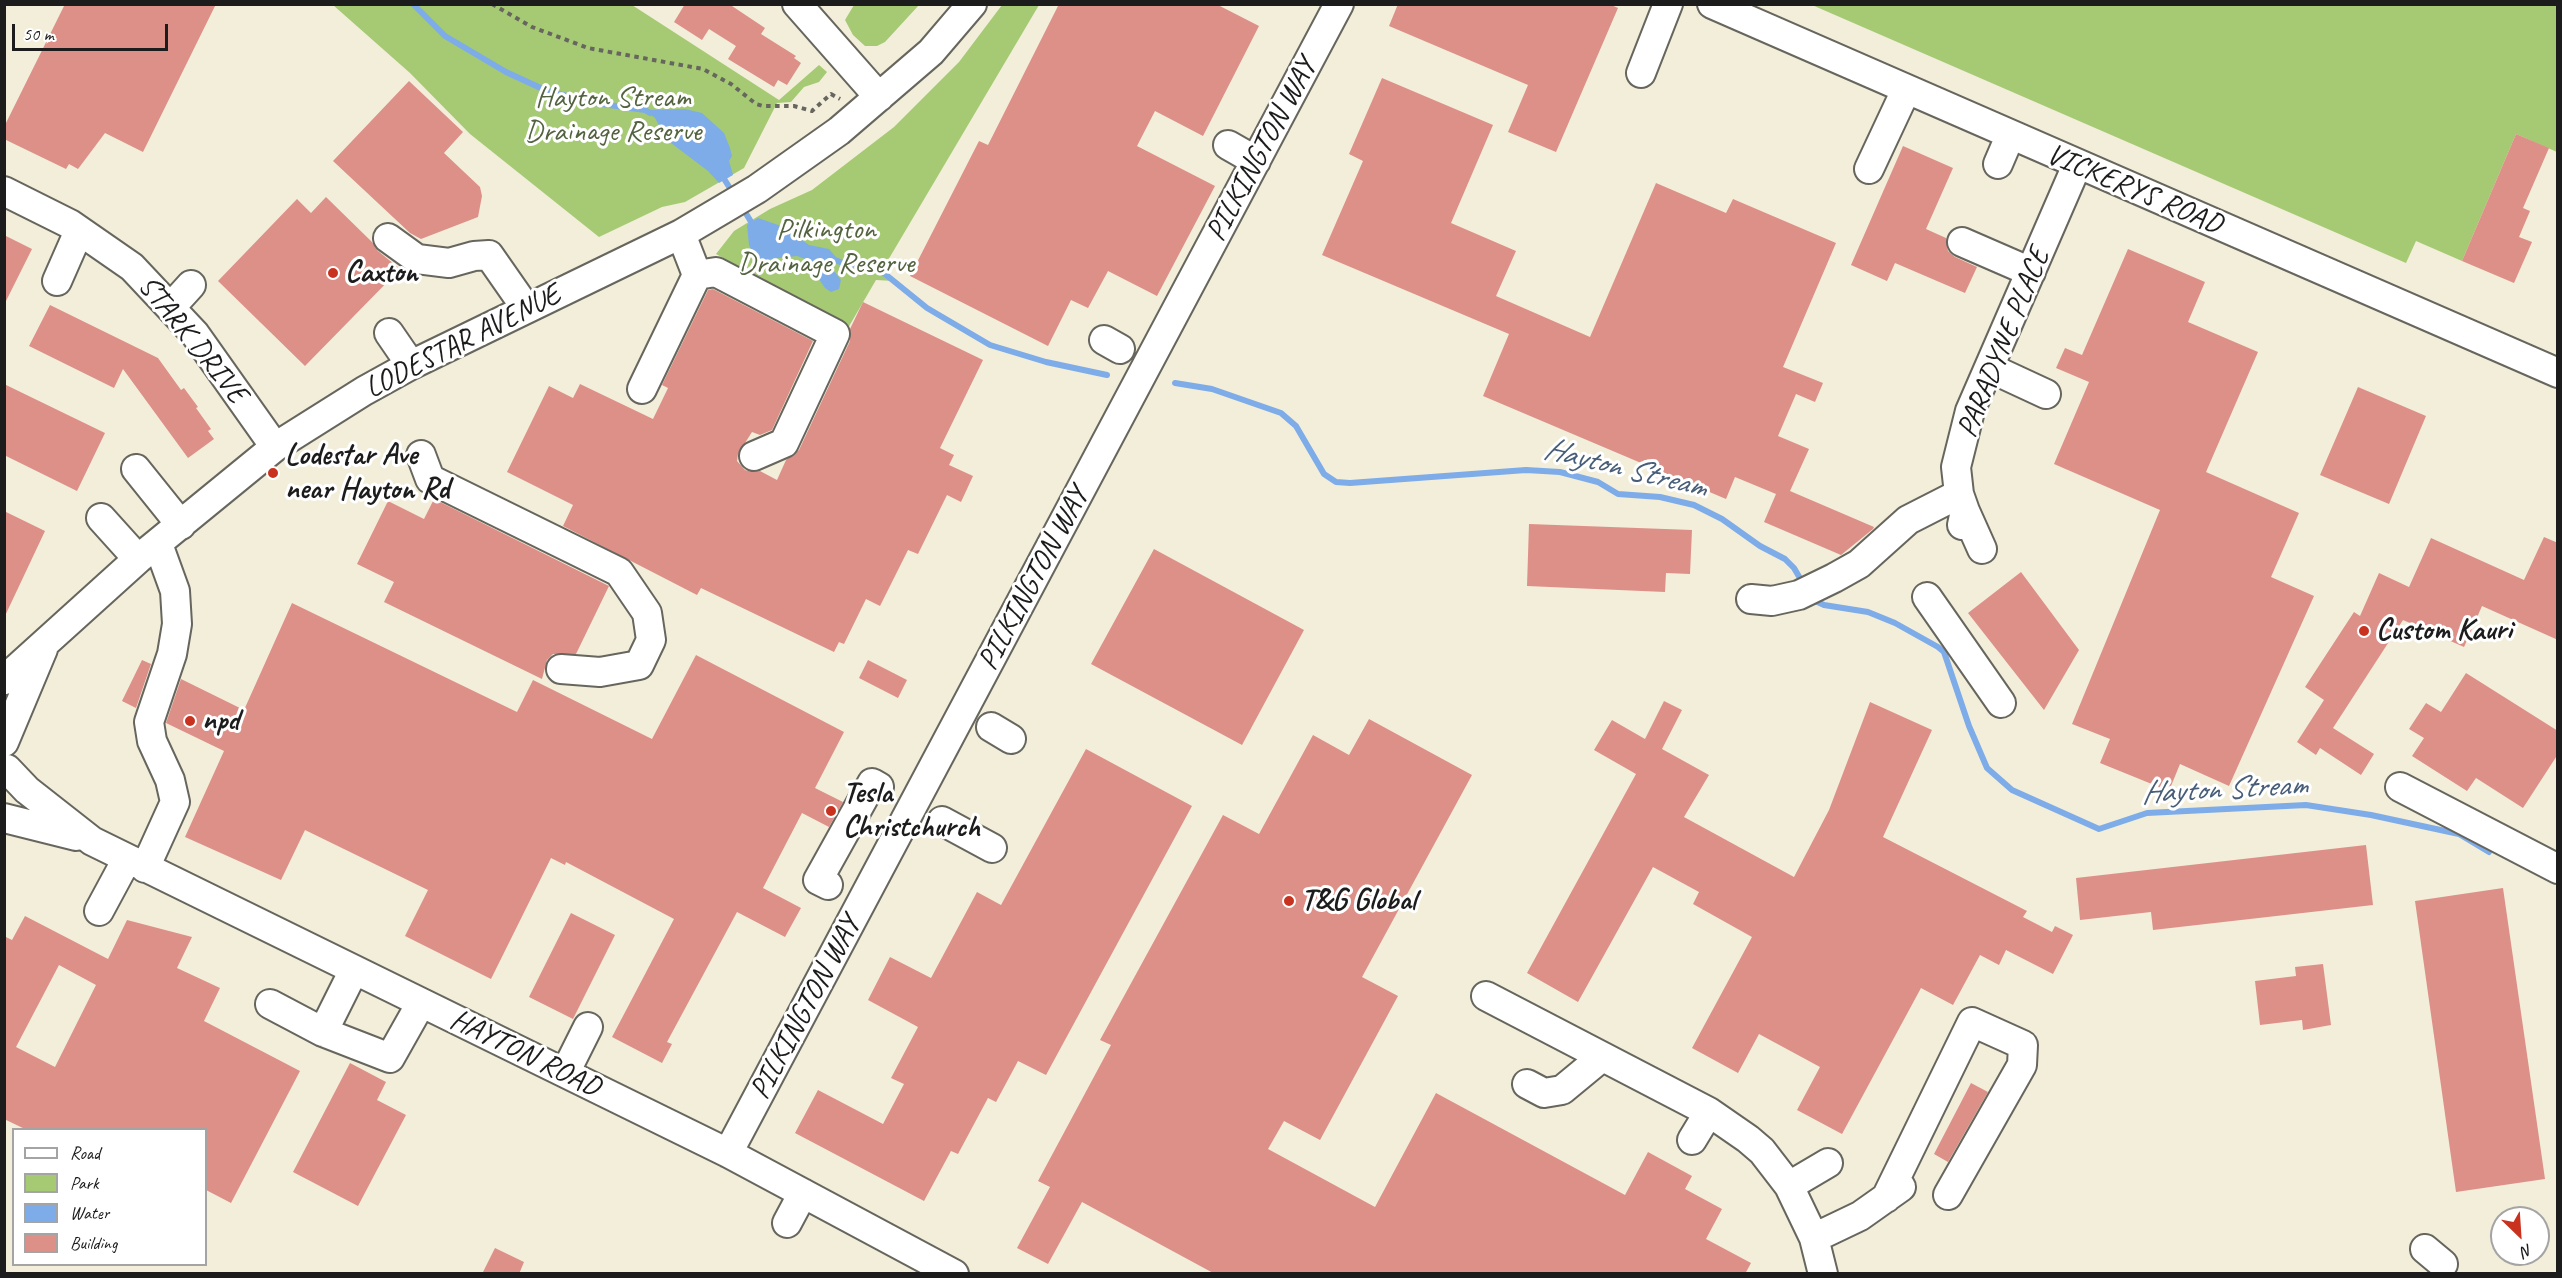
<!DOCTYPE html>
<html>
<head>
<meta charset="utf-8">
<style>
  body { margin:0 }
  #map { position:relative; width:2562px; height:1278px; overflow:hidden; background:#f2eeda; font-family:Caveat,sans-serif }
  canvas { display:block }
  .frame { position:absolute; inset:0; border:6px solid #1c1c1c; pointer-events:none }
  .legend { position:absolute; left:12px; top:1128px; width:195px; height:138px; box-sizing:border-box; background:#fff; border:2px solid #a4a4a4; margin:0; padding:8px 10px; list-style:none; font-size:18px; color:#1c1c1c }
  .legend li { display:flex; align-items:center; gap:12px; height:30px }
  .legend b { width:30px; border:2px solid #a4a4a4 }
  .north { position:absolute; left:2490px; top:1206px; width:60px; height:60px; box-sizing:border-box; background:#fff; border:2px solid #a4a4a4; border-radius:50%; rotate:155deg; font-size:16px; font-weight:700; line-height:24px; text-align:center; color:#1c1c1c }
  .north::after { content:''; display:block; margin:auto; width:21px; height:27px; background:#c8321e; clip-path:polygon(50% 0,100% 100%,50% 72%,0 100%) }
  .scale { position:absolute; left:12px; top:24px; width:156px; height:27px; box-sizing:border-box; border:3px solid #1c1c1c; border-top:0; padding-left:8px; font-size:18px; line-height:21px; white-space:nowrap; color:#1c1c1c; -webkit-text-stroke:4px #fff; paint-order:stroke }
</style>
</head>
<body>
<div id="map">
<canvas width="2562" height="1278"></canvas>
<div class="frame"></div>
<ul class="legend">
<li><b style="height:8px;background:#fff"></b>Road</li>
<li><b style="height:16px;background:#a5ca73"></b>Park</li>
<li><b style="height:16px;background:#7eace8"></b>Water</li>
<li><b style="height:16px;background:#dd9088"></b>Building</li>
</ul>
<div class="north">N</div>
<div class="scale">50 m</div>
</div>
<script>
const ctx = document.querySelector('canvas').getContext('2d');
ctx.lineJoin = 'round';
function fillPath(path, color) { ctx.fillStyle = color; ctx.fill(path, 'evenodd'); }
const shape = rows => new Path2D(rows.map(r => 'M' + r).join(''));
function trace(path, color, width, dash) { ctx.strokeStyle = color; ctx.lineWidth = width; ctx.lineCap = dash ? 'butt' : 'round'; ctx.setLineDash(dash || []); ctx.stroke(path); }
function drawText(font, color, halo, rows, align = 'center') {
  ctx.font = font + ' Caveat,sans-serif'; ctx.lineWidth = 6; ctx.setLineDash([]); ctx.textBaseline = 'middle'; ctx.strokeStyle = halo; ctx.fillStyle = color; for (const [text, x, y, turn = 0] of rows) {
    ctx.save(); ctx.translate(x, y); ctx.rotate((+turn || 0) * Math.PI / 180); ctx.textAlign = isNaN(turn) ? turn : align; if (halo) ctx.strokeText(text, 0, 0); ctx.fillText(text, 0, 0); ctx.restore();
  }
}
fillPath(shape([
  [333,5,632,5,779,100,819,65,827,72,819,82,804,87,791,102,777,103,744,168,685,202,662,207,599,237,470,134,410,73],
  [854,5,854,4,919,5,885,42,877,46,865,46,853,35,845,20],
  [1002,5,1039,5,881,272,894,281,876,280,848,328,716,254,734,231,770,209,812,190,894,127,959,62],
  [1812,5,2557,5,2557,152,2516,134,2462,261,2416,241,2406,263]
]), '#a5ca73');
fillPath(shape([
  [685,109,702,113,724,133,730,148,732,156,729,161,733,175,719,183,708,171,667,140,655,118,645,110],
  [758,218,784,227,809,245,829,249,840,262,833,264,833,270,841,280,839,289,831,292,825,288,805,259,797,256,762,260,753,254,749,245,747,225]
]), '#7eace8');
trace(shape([
  [413,4,445,36,506,72,545,90,588,102,645,110,650,113],
  [721,174,733,193],
  [742,207,753,225,758,226],
  [833,259,840,262,860,265,885,274,927,308,990,345,1046,362,1107,375],
  [1175,383,1212,389,1281,413,1296,426,1324,474,1336,482,1350,483,1526,470,1560,472,1598,482,1618,494,1660,497,1694,505,1722,519,1760,546,1785,559,1794,568,1804,585],
  [1811,599,1824,605,1868,612,1895,623,1938,647,1944,652,1969,726,1987,768,2012,790,2099,829,2147,813,2306,805,2371,815,2459,834,2489,852]
]), '#7eace8', 6);
fillPath(shape([
  [65,4,216,4,143,152,105,133,78,169,69,164,66,169,4,139,4,127],
  [685,4,729,4,765,28,761,34,796,56,794,58,801,63,787,85,778,80,774,87,728,59,736,46,709,29,702,40,674,22],
  [1059,4,1216,4,1259,26,1203,136,1155,111,1137,146,1215,186,1157,296,1108,271,1088,308,1071,300,1048,346,910,276,979,141,988,145],
  [1398,4,1609,4,1618,8,1556,152,1508,132,1528,85,1389,26],
  [1382,78,1493,125,1451,223,1516,251,1496,296,1590,337,1656,183,1726,213,1733,199,1836,243,1783,367,1823,383,1815,402,1796,394,1778,436,1809,449,1790,491,1874,527,1873,529,1841,555,1764,522,1776,494,1735,477,1726,499,1483,396,1509,334,1322,255,1363,161,1349,154],
  [409,81,463,132,444,153,480,187,482,196,478,217,421,239,410,233,333,161],
  [2516,134,2549,148,2523,208,2530,211,2519,237,2532,242,2514,283,2462,261],
  [1903,146,1953,168,1926,229,1946,238,1948,251,1955,257,1977,267,1965,293,1895,263,1887,281,1851,265],
  [326,197,372,242,378,251,400,269,305,366,218,281,297,199,311,213],
  [4,235,32,249,4,305],
  [2128,249,2205,282,2188,322,2258,352,2206,472,2299,513,2271,577,2314,596,2229,786,2180,764,2169,791,2100,763,2110,739,2072,724,2160,510,2054,464,2089,382,2056,368,2065,348,2082,355],
  [713,289,813,341,772,430,760,435,752,432,738,454,737,461,745,470,752,472,760,471,777,480,786,460,799,450,850,341,850,329,863,302,983,360,940,448,954,455,949,465,973,476,961,502,947,495,918,554,908,550,880,606,866,599,844,644,839,642,834,652,701,588,697,595,563,526,573,505,507,472,549,386,573,398,580,384,653,419,668,388,662,385,708,290],
  [50,305,158,358,181,390,184,388,198,407,196,408,211,429,208,431,214,439,188,458,123,369,114,388,29,346],
  [4,384,105,433,77,491,4,455],
  [2358,387,2426,416,2389,504,2320,475],
  [434,499,609,586,576,654,553,654,547,660,542,679,384,602,394,582,357,564,388,501,424,519],
  [4,511,45,531,4,618],
  [1529,524,1692,530,1690,574,1666,573,1665,592,1527,586],
  [2544,537,2558,543,2558,640,2482,606,2464,647,2403,620,2333,728,2374,754,2361,775,2320,748,2316,755,2297,742,2324,700,2305,687,2354,612,2360,616,2379,573,2409,587,2431,538,2524,580],
  [1154,549,1304,630,1242,745,1091,664],
  [2021,572,2079,650,2044,710,1968,613],
  [292,603,517,712,533,680,652,739,696,655,844,732,815,788,843,802,829,827,802,813,763,888,801,908,785,937,737,912,667,1042,672,1044,662,1063,612,1037,674,919,566,862,565,865,551,858,491,979,405,936,428,890,305,830,281,880,185,837,224,751,166,723,181,679,244,710],
  [142,660,151,664,136,708,122,701],
  [868,660,907,680,898,698,859,678],
  [2466,673,2558,731,2558,754,2523,808,2476,778,2467,791,2412,756,2424,738,2409,729,2426,703,2441,712],
  [1664,701,1682,710,1662,749,1709,775,1684,817,1794,877,1829,810,1870,702,1932,730,1883,837,2027,911,2023,917,2052,932,2055,926,2073,935,2053,974,2006,950,1999,965,1980,955,1953,1005,1921,988,1842,1134,1797,1110,1820,1067,1759,1034,1738,1073,1692,1048,1752,937,1693,904,1699,892,1653,867,1578,1002,1527,973,1636,774,1594,750,1612,720,1645,739],
  [1369,719,1472,775,1362,977,1398,996,1320,1140,1284,1121,1268,1149,1375,1207,1436,1093,1625,1195,1648,1152,1692,1176,1685,1189,1722,1209,1706,1239,1751,1263,1745,1274,1215,1274,1082,1202,1048,1264,1017,1248,1050,1187,1038,1181,1111,1045,1100,1040,1223,815,1259,834,1313,735,1349,755],
  [1086,749,1192,806,1046,1075,1018,1061,996,1102,988,1098,958,1154,951,1151,924,1201,795,1133,818,1090,883,1124,904,1084,891,1078,918,1027,868,1000,890,957,931,978,977,892,1001,905],
  [2366,845,2373,905,2153,930,2151,912,2080,920,2076,878],
  [2503,888,2545,1179,2456,1192,2415,901],
  [571,913,615,935,573,1019,529,997],
  [25,916,108,959,127,920,192,937,177,968,220,988,204,1021,300,1071,231,1203,206,1190,206,1130,27,1130,4,1119,4,936,12,940],
  [59,965,96,985,55,1067,16,1047],
  [2323,964,2331,1025,2303,1030,2302,1020,2260,1025,2255,981,2296,976,2295,967],
  [350,1063,386,1082,377,1100,406,1115,358,1206,293,1172],
  [1971,1083,1988,1092,1948,1162,1934,1154],
  [495,1248,524,1262,519,1274,482,1274]
]), '#dd9088');
const minor = shape([
  [797,4,879,97],
  [1712,4,2558,373],
  [1641,73,1668,4],
  [1228,145,1256,161],
  [1998,164,2010,136],
  [1869,169,1906,90],
  [4,191,70,224,132,267,195,334,275,447],
  [388,238,417,259,449,263,474,256,489,255,526,308],
  [1962,242,2031,272],
  [697,275,716,272,835,334,784,443,754,456],
  [57,281,79,231],
  [171,307,191,285],
  [389,333,411,365],
  [1104,340,1120,349],
  [1990,368,2046,394],
  [642,389,697,275,681,234],
  [421,455,430,479,619,572,647,613,651,640,639,665,600,672,561,669],
  [136,469,181,525],
  [1965,511,1982,549],
  [101,518,138,559],
  [1962,525,1965,511,1959,494,1956,467,1970,411,2077,165],
  [1927,597,2001,703],
  [1751,599,1772,601,1799,595,1834,578,1859,564,1908,520,1959,494],
  [4,680,138,559,275,447,364,391,411,365,681,234,757,189,839,131,931,52,972,4],
  [991,727,1011,739],
  [4,742,43,649],
  [7,769,27,790,92,841,728,1153,954,1274],
  [2400,787,2558,869],
  [4,818,76,836],
  [942,821,992,848],
  [145,868,175,802,170,780,152,741,149,722,172,654,177,624,175,591,158,544],
  [828,885,818,880,872,783,879,787],
  [99,911,127,859],
  [1486,996,1709,1112,1748,1139,1762,1151,1789,1186,1814,1238,1823,1274],
  [270,1004,323,1032,390,1058,421,1003],
  [323,1032,354,970],
  [565,1073,588,1027],
  [1527,1084,1544,1093,1562,1090,1602,1057],
  [1692,1140,1709,1112],
  [728,1153,1339,4],
  [1789,1186,1828,1163],
  [1886,1198,1972,1022,2023,1045,2022,1065,1948,1195],
  [787,1223,803,1193],
  [1814,1238,1860,1216,1901,1187],
  [2425,1249,2443,1264]
]);
trace(minor, '#67665e', 32);
trace(shape([
  [492,4,532,27,588,48,703,69,731,84,756,104,763,106,794,106,812,111,831,94,840,99]
]), '#67665e', 4, [4.5, 4.5]);
trace(minor, '#fff', 28);
for (const [x, y, r, color] of [
  [333,273,6,"#c8321e"],
  [273,473,6,"#c8321e"],
  [2364,631,6,"#c8321e"],
  [190,721,6,"#c8321e"],
  [831,811,6,"#c8321e"],
  [1289,901,6,"#c8321e"]
]) { const dot = new Path2D(); dot.arc(x, y, r, 0, 2 * Math.PI); ctx.fillStyle = color; ctx.fill(dot); trace(dot, '#fff', 2); }
drawText('30px', '#53623f', '#fff', [
  ["Hayton Stream",613,98],
  ["Drainage Reserve",613,132],
  ["Pilkington",826,230],
  ["Drainage Reserve",826,264]
]);
drawText('30px', '#1c1c1c', '#fff', [
  ["PILKINGTON WAY",1262,150,-62],
  ["VICKERYS ROAD",2134,190,23],
  ["STARK DRIVE",192,340,51],
  ["LODESTAR AVENUE",463,342,-27],
  ["PARADYNE PLACE",2004,343,-68],
  ["PILKINGTON WAY",1034,579,-62],
  ["PILKINGTON WAY",806,1008,-62],
  ["HAYTON ROAD",525,1054,26]
]);
drawText('bold 30px', '#1c1c1c', '#fff', [
  ["Caxton",345,273],
  ["Lodestar Ave",285,456],
  ["near Hayton Rd",285,490],
  ["Custom Kauri",2376,631],
  ["npd",202,721],
  ["Tesla",843,794],
  ["Christchurch",843,828],
  ["T&G Global",1301,901]
], 'left');
drawText('italic 32px', '#485d78', '#fff', [
  ["Hayton Stream",1625,469,14],
  ["Hayton Stream",2224,790,-3]
]);
</script>
</body>
</html>
